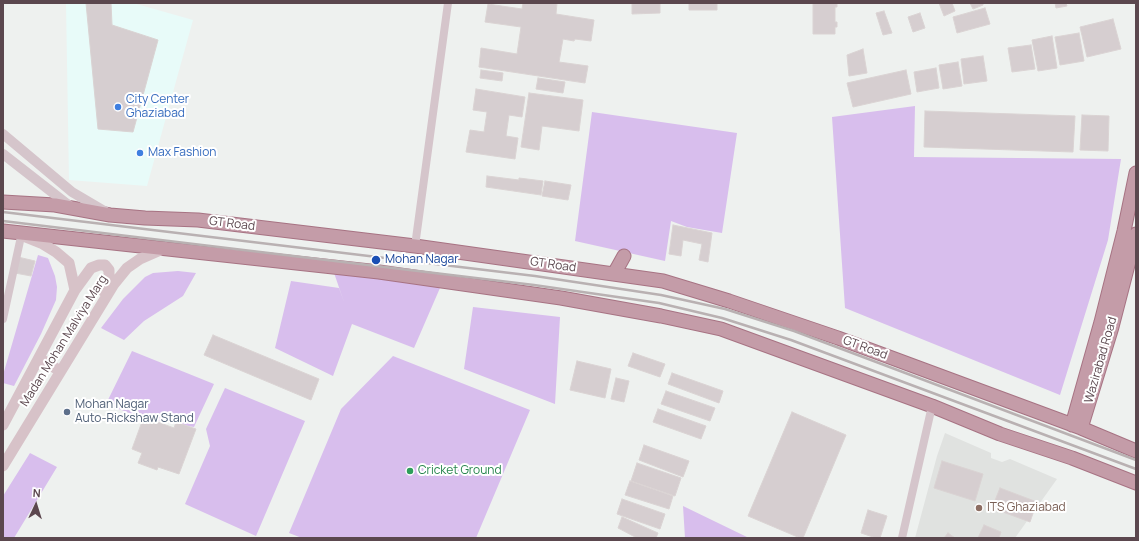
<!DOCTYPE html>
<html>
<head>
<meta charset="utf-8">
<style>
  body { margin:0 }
  #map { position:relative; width:1139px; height:541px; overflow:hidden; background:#eef1ef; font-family:Manrope,sans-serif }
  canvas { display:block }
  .frame { position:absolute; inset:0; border:4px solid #5b474e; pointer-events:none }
  .north { position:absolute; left:16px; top:485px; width:40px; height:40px; -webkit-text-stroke:3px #fff; paint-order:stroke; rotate:4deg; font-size:11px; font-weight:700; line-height:16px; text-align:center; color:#5b474e }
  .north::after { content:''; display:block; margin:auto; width:14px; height:18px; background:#5b474e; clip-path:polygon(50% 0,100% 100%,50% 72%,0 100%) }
</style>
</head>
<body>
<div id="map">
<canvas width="1139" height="541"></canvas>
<div class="frame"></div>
<div class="north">N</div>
</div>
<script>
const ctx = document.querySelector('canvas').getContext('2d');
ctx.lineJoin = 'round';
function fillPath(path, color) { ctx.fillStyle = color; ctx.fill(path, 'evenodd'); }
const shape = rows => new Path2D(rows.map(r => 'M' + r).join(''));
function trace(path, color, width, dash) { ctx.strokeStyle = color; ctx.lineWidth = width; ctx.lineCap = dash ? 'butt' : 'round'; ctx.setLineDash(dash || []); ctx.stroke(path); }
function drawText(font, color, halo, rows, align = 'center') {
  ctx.font = font + ' Manrope,sans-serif'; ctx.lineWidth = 4; ctx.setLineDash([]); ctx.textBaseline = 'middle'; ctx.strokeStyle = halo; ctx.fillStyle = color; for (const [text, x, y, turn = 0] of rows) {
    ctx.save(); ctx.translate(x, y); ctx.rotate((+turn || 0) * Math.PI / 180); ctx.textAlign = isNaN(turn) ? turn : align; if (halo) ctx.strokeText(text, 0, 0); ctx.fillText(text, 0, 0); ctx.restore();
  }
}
fillPath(shape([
  [66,3,133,3,193,20,147,186,69,180]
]), '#e8fbf9');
fillPath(shape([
  [945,433,991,453,991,458,1002,462,1010,459,1057,479,1015,538,915,538,937,456]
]), '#e0e2e0');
fillPath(shape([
  [915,106,914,157,1121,159,1108,240,1060,395,845,308,832,117],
  [592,112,737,133,722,233,687,227,671,221,665,261,575,241],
  [38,255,48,258,55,276,57,287,56,300,41,334,14,386,3,383,3,375],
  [332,267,443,281,414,348,352,324,333,376,275,348,291,281,339,288,344,302],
  [178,271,196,273,183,296,144,321,124,340,101,328,123,299,145,277,153,273],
  [473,307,560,317,555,404,464,369],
  [132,351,214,384,194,427,142,418,106,404],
  [393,356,530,410,476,538,302,538,289,533,341,409],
  [225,388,305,421,256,536,185,504,210,446,206,429],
  [30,453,57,467,14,538,3,538,3,496],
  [683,506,749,538,685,538]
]), '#d8beed');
const building = shape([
  [86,3,111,3,112,25,158,40,133,132,98,129,86,3],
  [523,3,557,3,556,14,594,20,591,41,575,39,574,41,563,39,559,62,588,66,585,83,479,67,481,48,517,54,521,27,485,22,488,4,522,9,523,3],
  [632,3,660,3,660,13,632,14,632,3],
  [689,3,717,3,717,10,689,10,689,3],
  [813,3,837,3,837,7,835,7,835,22,837,22,837,27,835,27,835,34,813,34,813,3],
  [939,3,952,3,955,11,944,16,939,3],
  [970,3,983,3,983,5,973,9,970,3],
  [1055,3,1066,3,1067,6,1056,8,1055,3],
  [985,8,990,24,957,33,953,17,985,8],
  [884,11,892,33,883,35,876,13,884,11],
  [920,13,925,28,913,32,908,17,920,13],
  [1113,19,1121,49,1087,57,1080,27,1113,19],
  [1079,33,1084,61,1060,65,1055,37,1079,33],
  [1052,36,1057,68,1038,71,1032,40,1052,36],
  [1031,45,1035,69,1012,72,1008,48,1031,45],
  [863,49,867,73,849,76,847,55,863,49],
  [983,56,987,81,964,84,961,59,983,56],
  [958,62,962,86,943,89,939,65,958,62],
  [936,68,939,88,917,92,914,72,936,68],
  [481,70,503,73,502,81,480,78,481,70],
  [906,70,911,94,853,107,847,83,906,70],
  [538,78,565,82,563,93,536,89,538,78],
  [476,89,525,97,522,117,509,115,506,136,518,138,515,159,466,152,470,130,484,132,487,112,473,110,476,89],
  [529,93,583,100,579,131,542,126,539,150,521,147,529,93],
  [925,111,1075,116,1073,152,924,147,925,111],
  [1082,115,1109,116,1108,151,1080,150,1082,115],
  [487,176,519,180,519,178,543,181,541,195,486,187,487,176],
  [545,181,571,185,568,200,542,196,545,181],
  [673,225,712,233,708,262,699,260,702,244,683,240,681,256,669,254,673,225],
  [18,257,35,261,31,276,15,273,18,257],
  [213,335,319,379,311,400,204,355,213,335],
  [633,353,665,364,660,377,628,366,633,353],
  [577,361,611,369,605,398,570,390,577,361],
  [672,373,723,391,719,403,668,384,672,373],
  [616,378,629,381,624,402,611,399,616,378],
  [666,391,715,408,710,421,661,404,666,391],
  [658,409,706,426,701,439,653,422,658,409],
  [792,412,846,435,803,538,800,538,748,516,792,412],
  [143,419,154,423,155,421,174,428,176,422,196,429,179,474,158,467,157,470,138,463,142,453,132,449,143,419],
  [644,445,689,461,683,477,639,460,644,445],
  [942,461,983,474,975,501,934,488,942,461],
  [637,463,681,478,675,496,631,481,637,463],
  [630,481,673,496,669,509,625,495,630,481],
  [1000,488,1037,502,1030,522,992,508,1000,488],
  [622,499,665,514,660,529,617,514,622,499],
  [868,510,887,516,880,538,876,538,861,533,868,510],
  [622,517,658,533,656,538,637,538,618,528,622,517],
  [984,525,1001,532,999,538,978,538,984,525],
  [948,533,955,538,944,538,948,533]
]);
fillPath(building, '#d6ced0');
trace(building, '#dad3d3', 1);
const trunk = shape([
  [3,202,55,205,110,215,145,218,198,220,415,246,663,281,729,301,838,338,1081,428,1136,451],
  [3,231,379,272,561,298,661,316,721,329,932,406,1000,434,1072,458,1136,483],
  [614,274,624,256],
  [1072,425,1101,322,1124,231,1136,173],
  [1081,428,1112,327,1136,234]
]);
trace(trunk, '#a77383', 15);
trace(shape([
  [415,246,448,3],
  [3,319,22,232],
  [902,538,932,406]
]), '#d5c5cb', 8);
trace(shape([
  [3,134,72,192,106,212],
  [3,154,71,207]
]), '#d5c5cb', 10);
trace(shape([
  [23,236,43,244,56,252,69,263,75,290],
  [39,358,60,371],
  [3,425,75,290,91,268,99,265,105,265,109,270,109,278,104,292],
  [3,466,114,284,127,268,140,259,165,248]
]), '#d7c2c8', 11);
trace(trunk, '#c49ca8', 13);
trace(shape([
  [3,212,535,276,661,295,725,309,794,331,1136,460],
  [3,221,534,285,659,303,722,318,791,340,1136,469]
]), '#b9b1b2', 2.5);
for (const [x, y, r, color] of [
  [118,107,4,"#3f7fe0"],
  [140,153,4,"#3f7fe0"],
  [376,260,5,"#1a4fb4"],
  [67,412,4,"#5c6f8a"],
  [410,471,4,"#2e9e5b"],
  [979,508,4,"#8d6e63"]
]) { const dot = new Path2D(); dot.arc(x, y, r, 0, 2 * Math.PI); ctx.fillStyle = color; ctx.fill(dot); trace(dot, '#fff', 1.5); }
drawText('12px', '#366cbe', '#fff', [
  ["City Center",126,100],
  ["Ghaziabad",126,114],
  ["Max Fashion",148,153]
], 'left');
drawText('12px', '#5b474e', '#fff', [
  ["GT Road",232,224,7],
  ["GT Road",553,265,8],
  ["Madan Mohan Malviya Marg",64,341,-58],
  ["GT Road",865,348,20],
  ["Wazirabad Road",1101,360,-74]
]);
drawText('12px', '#164399', '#fff', [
  ["Mohan Nagar",385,260]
], 'left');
drawText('12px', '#4e5e75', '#fff', [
  ["Mohan Nagar",75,405],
  ["Auto-Rickshaw Stand",75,419]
], 'left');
drawText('12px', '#27864d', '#fff', [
  ["Cricket Ground",418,471]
], 'left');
drawText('12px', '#785e54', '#fff', [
  ["ITS Ghaziabad",987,508]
], 'left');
</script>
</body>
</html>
